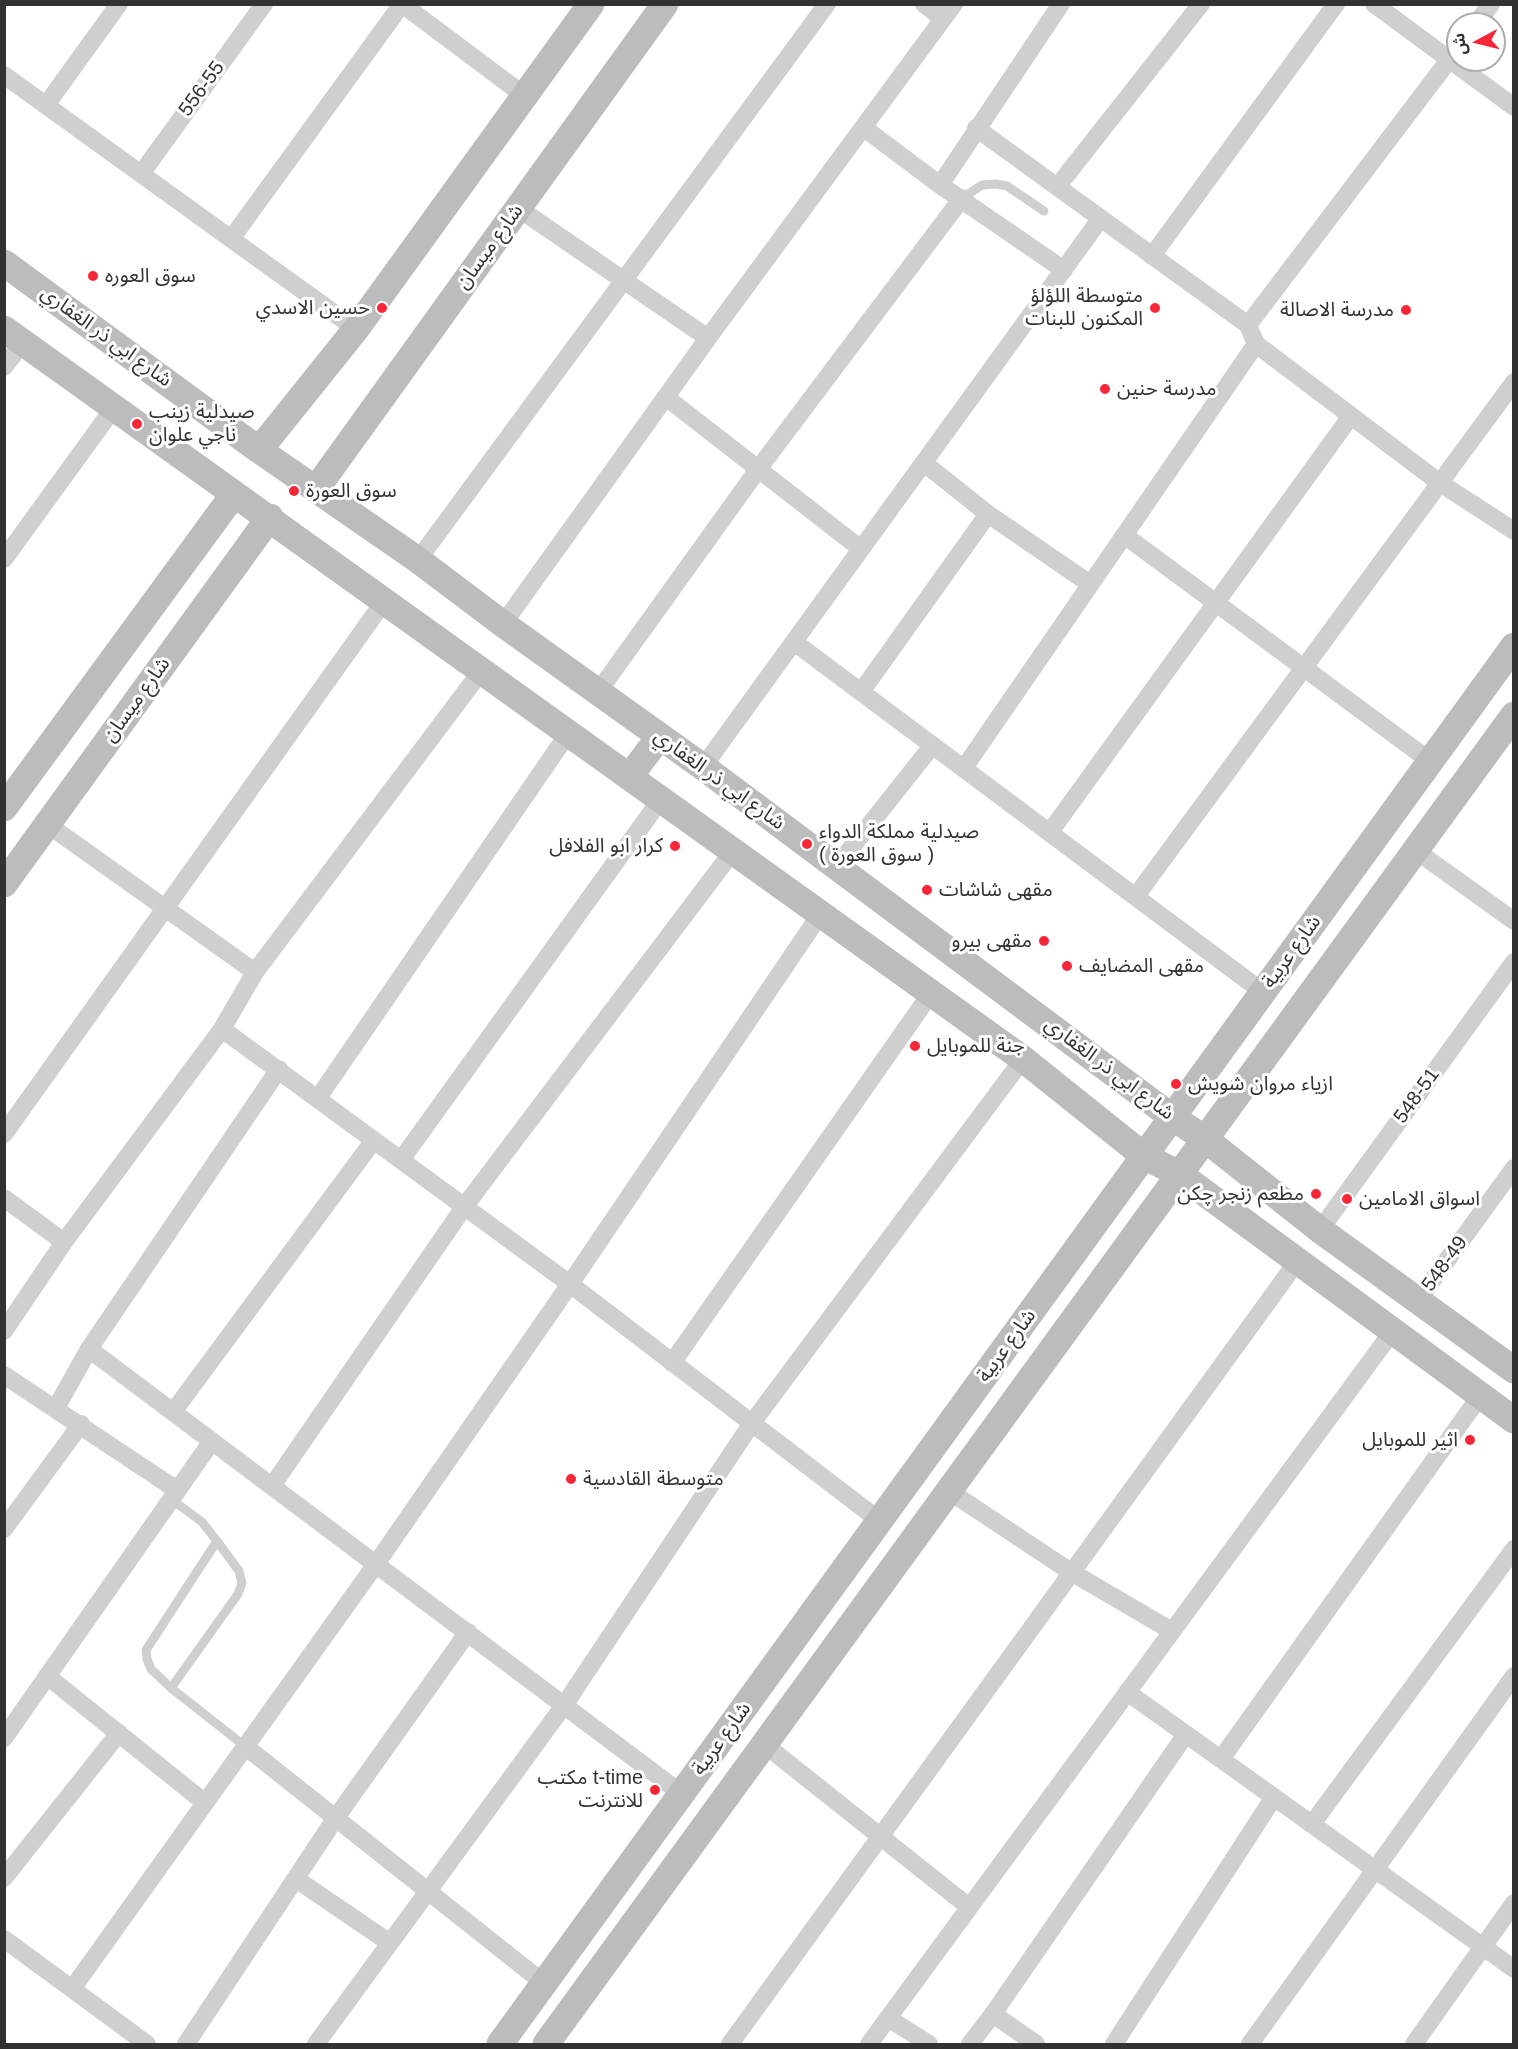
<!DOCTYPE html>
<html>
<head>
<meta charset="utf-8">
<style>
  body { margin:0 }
  #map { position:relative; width:1518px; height:2049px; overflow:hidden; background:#fff; font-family:Arial,"Noto Sans Arabic",sans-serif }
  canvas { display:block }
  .frame { position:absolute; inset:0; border:6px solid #323232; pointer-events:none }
  .north { position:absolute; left:1446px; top:12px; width:60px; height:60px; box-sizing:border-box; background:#fff; border:2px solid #adadad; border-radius:50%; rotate:263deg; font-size:16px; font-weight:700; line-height:24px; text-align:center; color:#323232 }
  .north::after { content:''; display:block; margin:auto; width:21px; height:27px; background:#f72738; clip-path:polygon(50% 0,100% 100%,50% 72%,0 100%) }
</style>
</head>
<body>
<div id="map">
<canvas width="1518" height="2049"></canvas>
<div class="frame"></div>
<div class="north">ش</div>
</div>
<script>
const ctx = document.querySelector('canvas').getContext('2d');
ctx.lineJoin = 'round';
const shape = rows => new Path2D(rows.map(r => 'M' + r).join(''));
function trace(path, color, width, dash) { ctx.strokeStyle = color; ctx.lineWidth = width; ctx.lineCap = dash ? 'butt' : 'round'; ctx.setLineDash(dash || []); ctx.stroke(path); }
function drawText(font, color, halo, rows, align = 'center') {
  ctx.font = font + ' Arial,"Noto Sans Arabic",sans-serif'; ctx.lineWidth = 6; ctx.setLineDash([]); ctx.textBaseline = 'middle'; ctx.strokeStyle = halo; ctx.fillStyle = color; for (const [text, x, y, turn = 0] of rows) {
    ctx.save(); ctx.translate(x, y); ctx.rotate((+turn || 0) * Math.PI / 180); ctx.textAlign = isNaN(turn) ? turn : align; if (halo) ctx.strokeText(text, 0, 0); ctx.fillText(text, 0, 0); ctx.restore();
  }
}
trace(shape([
  [962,198,982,185,996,184,1007,186,1044,211],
  [171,1499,202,1522,217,1541,146,1650,147,1659,151,1669,171,1688,246,1747],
  [171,1688,238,1594,242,1583,239,1571,217,1541]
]), '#cfcfcf', 9);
trace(shape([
  [402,4,525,96],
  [924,4,943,19],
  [1374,4,1514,107],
  [1476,24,1491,4],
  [4,75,356,329],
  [46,105,119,4],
  [864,128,940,185,1064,270],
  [976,128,1248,325,1256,344,1440,483,1514,531],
  [141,174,264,4],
  [940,185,1061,4],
  [1057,187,1201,4],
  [518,208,708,338],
  [231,239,402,4],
  [1152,256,1336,4],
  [1248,325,1458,48],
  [4,367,23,343],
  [667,398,861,549],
  [924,463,988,514,1090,584],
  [1124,535,1430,761],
  [4,559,113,409],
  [418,560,827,4],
  [503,624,708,338,954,4],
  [794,642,1263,992],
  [598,692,759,468,962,198],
  [861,692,988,514],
  [703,767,1101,218],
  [964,768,1256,344],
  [47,824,255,972],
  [1050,832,1351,416],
  [1415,850,1514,921],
  [836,867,932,746],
  [1136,896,1514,382],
  [222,1029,570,1284,880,1521],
  [318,1098,569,732],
  [4,1134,385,600],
  [401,1160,661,799],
  [4,1198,64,1242],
  [1320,1230,1514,962],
  [1418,1300,1514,1168],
  [4,1331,64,1242,222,1029,255,972,482,670],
  [89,1349,682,1794],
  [672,1363,931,993],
  [4,1375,177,1490],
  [56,1408,89,1349,279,1069],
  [173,1412,374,1140],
  [272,1486,464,1207,733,851],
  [949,1491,1071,1572,1172,1631],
  [4,1529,81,1424],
  [47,1676,204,1802],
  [1127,1692,1514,1969],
  [4,1738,212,1441],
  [764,1744,969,1907],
  [246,1747,545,1984],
  [1221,1759,1480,1396],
  [1312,1824,1514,1549],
  [4,1878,119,1733],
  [296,1879,390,1943],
  [4,1939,147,2044],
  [72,1989,376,1564,570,1284,821,913],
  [993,2014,1036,2044],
  [888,2018,929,2044],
  [186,2044,335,1819,468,1632],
  [316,2044,565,1704,752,1423,1023,1059],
  [730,2044,1296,1263],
  [869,2044,1392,1332],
  [970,2044,993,2014,1186,1734],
  [1114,2044,1274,1797],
  [1250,2044,1514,1676],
  [1414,2044,1514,1903]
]), '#cfcfcf', 18);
trace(shape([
  [4,263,259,450,418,560,503,624,703,767,1172,1117,1205,1139,1320,1230,1514,1370],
  [4,329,1023,1059,1144,1156,1179,1174,1514,1420],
  [259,450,356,329,591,4],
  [316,489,665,4],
  [630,776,660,736],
  [4,808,234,494],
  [4,884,270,517],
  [500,2044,1514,646],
  [546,2044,1514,715]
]), '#bcbcbc', 27);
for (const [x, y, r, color] of [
  [93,276,6,"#f72738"],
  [382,308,6,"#f72738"],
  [1155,308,6,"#f72738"],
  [1406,310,6,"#f72738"],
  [1105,389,6,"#f72738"],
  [137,424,6,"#f72738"],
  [294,491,6,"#f72738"],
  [807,844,6,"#f72738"],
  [675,846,6,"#f72738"],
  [927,890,6,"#f72738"],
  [1044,941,6,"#f72738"],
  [1067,966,6,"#f72738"],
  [915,1046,6,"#f72738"],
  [1176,1084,6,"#f72738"],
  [1316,1194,6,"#f72738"],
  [1347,1199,6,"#f72738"],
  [1470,1440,6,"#f72738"],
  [571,1479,6,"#f72738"],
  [655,1790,6,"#f72738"]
]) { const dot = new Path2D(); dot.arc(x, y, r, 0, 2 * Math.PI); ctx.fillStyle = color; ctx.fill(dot); trace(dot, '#fff', 2); }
drawText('20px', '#323232', '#fff', [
  ["556-55",202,89,-54],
  ["شارع ميسان",490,247,-54],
  ["شارع ابي ذر الغفاري",106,337,36],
  ["شارع ميسان",137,700,-54],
  ["شارع ابي ذر الغفاري",719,780,36],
  ["شارع عربية",1292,952,-54],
  ["شارع ابي ذر الغفاري",1109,1069,37],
  ["548-51",1417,1096,-54],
  ["548-49",1445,1264,-54],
  ["شارع عربية",1007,1346,-54],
  ["شارع عربية",722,1739,-54]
]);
drawText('20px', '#323232', '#fff', [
  ["سوق العوره",105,276],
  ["متوسطة اللؤلؤ",1143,296,"right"],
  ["المكنون للبنات",1143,319,"right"],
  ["حسين الاسدي",370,308,"right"],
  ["مدرسة الاصالة",1394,310,"right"],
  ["مدرسة حنين",1117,389],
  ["صيدلية زينب",149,412],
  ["ناجي علوان",149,435],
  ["سوق العورة",306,491],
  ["صيدلية مملكة الدواء",819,832],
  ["( سوق العورة )",819,855],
  ["كرار ابو الفلافل",663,846,"right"],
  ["مقهى شاشات",939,890],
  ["مقهى بيرو",1032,941,"right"],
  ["مقهى المضايف",1079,966],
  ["جنة للموبايل",927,1046],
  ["ازياء مروان شويش",1188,1084],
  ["مطعم زنجر چكن",1304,1194,"right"],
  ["اسواق الامامين",1359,1199],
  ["اثير للموبايل",1458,1440,"right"],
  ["متوسطة القادسية",583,1479],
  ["مكتب t-time",643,1778,"right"],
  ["للانترنت",643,1801,"right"]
], 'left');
</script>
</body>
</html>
